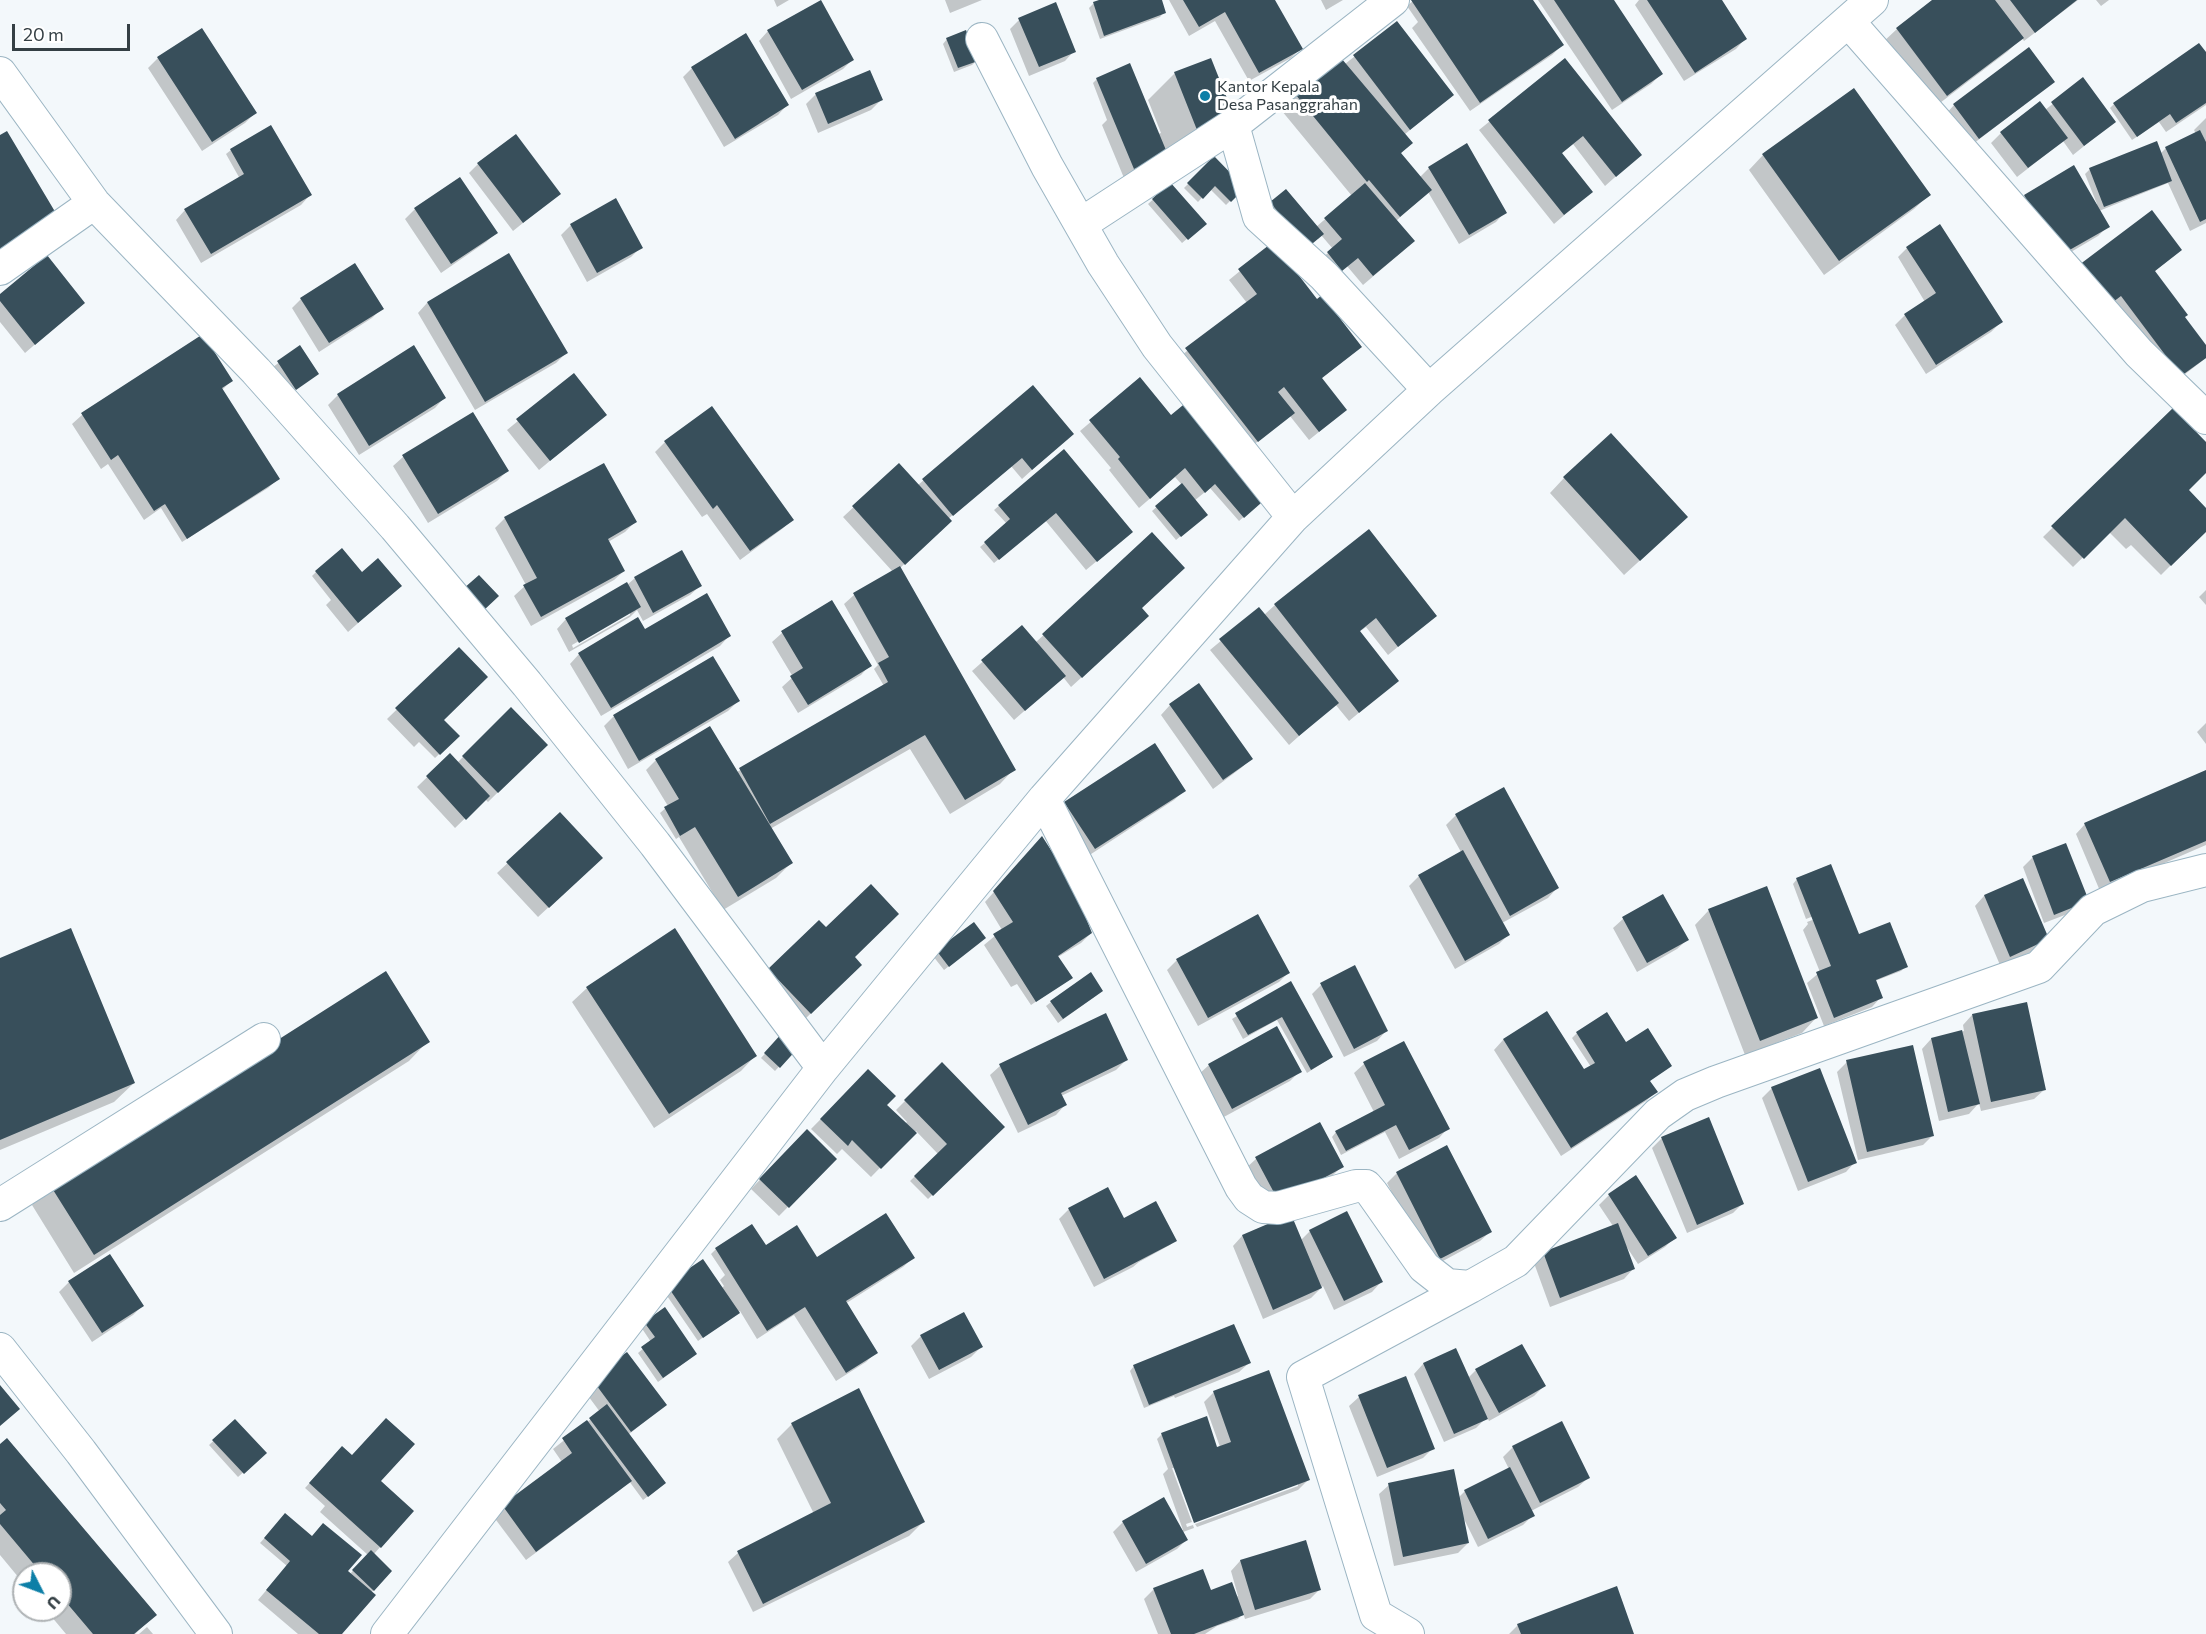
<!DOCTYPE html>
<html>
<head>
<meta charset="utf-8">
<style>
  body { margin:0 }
  #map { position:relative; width:2206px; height:1634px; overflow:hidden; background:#f3f8fb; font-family:Commissioner,sans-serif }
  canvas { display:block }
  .north { position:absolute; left:12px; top:1562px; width:60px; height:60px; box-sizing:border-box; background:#fff; border:2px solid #aeb2b4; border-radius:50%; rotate:132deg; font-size:16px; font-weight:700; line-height:24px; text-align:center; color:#343f44 }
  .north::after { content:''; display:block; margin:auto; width:21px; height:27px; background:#0d7fa7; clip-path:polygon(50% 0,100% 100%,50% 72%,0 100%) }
  .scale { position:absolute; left:12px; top:24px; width:118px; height:27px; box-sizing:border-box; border:3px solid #343f44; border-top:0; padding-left:8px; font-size:18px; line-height:21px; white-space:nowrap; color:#343f44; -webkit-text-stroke:4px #fff; paint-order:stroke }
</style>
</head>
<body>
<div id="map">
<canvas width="2206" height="1634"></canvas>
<div class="north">U</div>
<div class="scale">20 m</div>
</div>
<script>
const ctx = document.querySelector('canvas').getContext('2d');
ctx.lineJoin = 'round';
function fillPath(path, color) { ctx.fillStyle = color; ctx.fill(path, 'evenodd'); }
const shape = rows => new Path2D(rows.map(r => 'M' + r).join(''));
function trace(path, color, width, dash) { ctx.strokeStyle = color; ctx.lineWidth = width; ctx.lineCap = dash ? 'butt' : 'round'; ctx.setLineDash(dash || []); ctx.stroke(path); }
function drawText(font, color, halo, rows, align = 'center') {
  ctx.font = font + ' Commissioner,sans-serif'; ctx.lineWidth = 6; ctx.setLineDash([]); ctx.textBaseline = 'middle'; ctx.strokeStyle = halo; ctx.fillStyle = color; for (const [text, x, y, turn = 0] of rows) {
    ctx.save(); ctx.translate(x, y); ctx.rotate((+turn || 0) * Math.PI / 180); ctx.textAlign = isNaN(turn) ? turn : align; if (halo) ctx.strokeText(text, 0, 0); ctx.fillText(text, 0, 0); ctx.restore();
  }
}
fillPath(shape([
  [774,0,789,0,777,7],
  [945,0,982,0,950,13],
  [1103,0,1160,0,1164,12,1160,17,1100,39,1089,8,1093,4],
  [1169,0,1274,0,1301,48,1291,58,1249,81,1215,21,1189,36],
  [1321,0,1343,0,1326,10],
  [1414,0,1531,0,1562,45,1552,55,1470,111,1412,28,1418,22,1407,6],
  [1538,0,1611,0,1661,74,1651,84,1612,110],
  [1639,0,1720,0,1745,39,1736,49,1684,81,1635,5],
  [1935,0,2078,0,2024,41,2022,38,2007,52,1932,109,1882,43,1897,29],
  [2096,0,2109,0,2101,6],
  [1019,20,1074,51,1065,61,1029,76,1010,29],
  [1397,23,1452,95,1404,135,1411,143,1400,154,1420,177,1429,168,1505,212,1496,222,1459,244,1428,192,1396,221,1403,251,1363,285,1347,266,1337,274,1323,257,1333,249,1321,235,1318,239,1267,208,1271,204,1316,227,1352,196,1277,105,1345,64],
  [768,31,852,60,843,69,791,99,759,41],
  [947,39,977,60,972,65,954,72,943,44],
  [2206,55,2206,105,2166,132,2159,122,2132,140,2110,108,2114,104],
  [158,58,255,113,245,123,202,151,148,68],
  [1565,60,1640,155,1605,186,1573,144,1561,154,1591,192,1554,224,1479,130],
  [692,68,787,105,778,115,724,147,683,77],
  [1175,73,1234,120,1124,178,1102,125,1107,120,1093,83,1097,79,1158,134,1161,133,1148,100],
  [2083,80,2114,122,2073,155,2063,141,2017,177,1991,143,2001,133,2045,110],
  [816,94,881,100,871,110,818,133,806,104],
  [1954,105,2024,105,1969,147,1945,115],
  [2206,118,2206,223,2190,231,2168,183,2099,211,2108,226,2098,236,2049,265,2015,205,2024,196,2096,205,2097,204,2085,174,2090,169,2160,154,2166,148,2196,134,2194,130],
  [231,150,310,195,301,205,201,263,176,220,185,210,240,179,226,154],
  [1763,155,1929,195,1914,209,1824,275,1749,170],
  [1214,158,1243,188,1226,205,1210,189,1198,202,1184,188],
  [478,164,559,194,513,231,469,173],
  [1170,184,1200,228,1182,243,1148,204],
  [415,209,496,233,486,242,441,273,405,219],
  [571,225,641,247,631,257,587,282,561,235],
  [1273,244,1316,301,1360,347,1321,379,1335,419,1309,440,1290,416,1247,450,1177,359,1247,303,1229,280],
  [1907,248,2001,322,1991,332,1926,374,1895,325,1905,315,1925,302,1898,257],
  [2180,250,2154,272,2183,317,2206,347,2206,358,2171,385,2070,276],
  [509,255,566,353,556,363,475,410,418,313,427,303],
  [0,296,83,303,25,353,0,322],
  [301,299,382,308,372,318,319,352,292,308],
  [203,336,231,381,221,391,278,479,268,488,182,542,161,508,144,520,108,464,101,469,72,424,82,415],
  [300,347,317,374,291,393,273,367],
  [574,375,605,415,539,470,507,430],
  [1140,380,1171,417,1262,501,1239,521,1210,488,1194,501,1201,519,1176,540,1152,511,1182,485,1175,477,1139,508,1109,470,1111,468,1080,431],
  [1033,387,1072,434,1022,479,1011,466,948,519,941,530,900,568,1014,769,1000,784,950,814,910,749,770,829,791,863,776,878,723,910,679,837,676,839,660,813,668,806,646,770,656,760,737,772,884,686,874,669,878,665,844,604,854,595,893,572,843,517,899,465,918,485],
  [338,395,444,398,435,408,359,455,328,405],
  [2173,410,2206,445,2206,471,2171,506,2206,510,2206,530,2161,575,2131,545,2126,549,2109,532,2073,567,2043,537],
  [665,442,792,520,782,529,740,560,707,514,702,517,655,452],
  [1064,451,1121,541,1086,570,1045,520,994,563,980,547,1007,524,994,510],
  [403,457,507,471,497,481,428,523,393,466],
  [1564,478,1671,532,1624,575,1550,493],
  [505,518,635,522,625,532,608,542,624,571,614,580,531,626,514,596,526,585,495,528],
  [1152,534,1138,626,1071,687,1063,677,1014,720,972,671,1022,627,1035,643],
  [316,572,362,574,400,586,348,632,326,605,331,600,312,576],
  [635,578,700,586,690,595,643,621,637,610,630,617,569,652,557,629,566,619,627,585],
  [630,612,630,615,573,648,572,645],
  [2206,590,2206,605,2199,597],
  [832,602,870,665,861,675,798,713,782,687,793,677,772,642,782,633],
  [1275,605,1435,616,1388,655,1366,627,1359,632,1397,681,1349,721,1335,704,1289,745,1210,650,1259,609,1264,615],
  [645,631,729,636,720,646,601,716,570,664,579,654],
  [459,649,442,720,458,736,435,758,419,742,414,747,387,719],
  [713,658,738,701,728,711,628,769,604,726,613,717],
  [1170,705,1251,759,1241,768,1213,789,1161,715],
  [511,709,546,745,488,802,485,799,455,828,417,787,450,755,457,763],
  [2206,723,2206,744,2197,732],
  [2206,772,2206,845,2100,891,2076,834,2085,824],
  [1184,791,1174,800,1085,858,1056,813,1065,803],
  [560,814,591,868,538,917,497,873],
  [1456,815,1557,888,1548,898,1502,923,1508,935,1499,944,1455,969,1409,886,1419,876,1461,852,1446,825],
  [2065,845,2078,910,2044,923,2023,867,2032,858],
  [1033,848,1091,933,1081,943,1058,957,1071,978,1031,1005,1017,984,1011,987,984,945,1002,930,985,902],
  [1830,866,1858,937,1889,924,1906,966,1901,971,1875,981,1881,997,1872,1007,1824,1026,1807,983,1820,972,1803,930,1808,924,1807,922,1842,909,1842,905,1806,919,1793,884,1797,879],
  [2022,880,2048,939,2038,949,2000,965,1975,906,1984,896],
  [1662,897,1687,940,1677,949,1637,972,1613,928,1623,919],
  [1709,910,1816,1018,1802,1033,1745,1055,1695,925],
  [1258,916,1288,973,1279,982,1198,1026,1167,970,1177,960],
  [819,922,860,965,801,1023,760,979],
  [980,942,944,970,933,956,937,952],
  [0,960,134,1083,114,1102,0,1150],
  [1291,983,1332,1057,1307,1073,1277,1020,1243,1039,1232,1019],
  [1321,985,1386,1031,1377,1041,1344,1057,1312,994],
  [587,988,755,1056,741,1071,654,1128,572,1002],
  [1097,995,1058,1023,1046,1006,1051,1002],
  [1546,1013,1583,1071,1591,1067,1572,1038,1577,1033,1649,1081,1656,1092,1646,1101,1561,1156,1494,1050,1503,1040],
  [1972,1015,2044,1090,2034,1099,1981,1111,1979,1103,1969,1114,1939,1121,1922,1049,1931,1039,1964,1031,1963,1025],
  [783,1034,797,1047,775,1071,761,1058],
  [428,1041,409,1061,74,1273,32,1205,51,1186],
  [1404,1043,1448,1128,1439,1138,1399,1159,1385,1132,1341,1155,1332,1137,1336,1132,1374,1112,1354,1073,1364,1064],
  [1126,1060,1116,1070,1061,1096,1065,1105,1056,1115,1018,1133,990,1075,1000,1066],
  [1847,1062,1932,1136,1923,1145,1858,1160,1837,1072],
  [942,1064,956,1172,928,1199,910,1181,938,1154,916,1131,871,1177,842,1149,837,1154,811,1129,868,1071,885,1105,905,1124,907,1122,896,1110],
  [1209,1065,1300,1071,1290,1081,1222,1118,1199,1074],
  [1772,1088,1855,1162,1846,1172,1798,1191,1762,1098],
  [1708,1119,1742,1204,1733,1213,1687,1233,1652,1148,1661,1139],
  [807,1131,835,1159,779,1216,751,1189],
  [1256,1159,1342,1166,1332,1176,1269,1211,1246,1168],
  [1397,1173,1490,1232,1480,1241,1430,1268,1387,1183],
  [1609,1195,1675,1237,1665,1247,1638,1264,1626,1246,1633,1269,1624,1279,1550,1307,1534,1263,1544,1253,1613,1226,1599,1205],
  [1069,1209,1124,1220,1175,1241,1170,1245,1139,1262,1133,1267,1094,1287,1059,1219],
  [1290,1216,1300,1241,1310,1231,1381,1282,1372,1292,1334,1310,1323,1286,1311,1298,1263,1319,1233,1246,1242,1236],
  [765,1247,817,1259,913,1258,903,1267,845,1304,876,1352,866,1362,836,1381,794,1315,757,1339,740,1311,698,1341,663,1290,722,1288,724,1286,720,1280,725,1275,711,1254,716,1249],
  [110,1256,142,1306,133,1315,92,1342,59,1292,69,1282],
  [645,1323,691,1358,658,1382,638,1353,651,1342,641,1327],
  [921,1336,981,1347,971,1357,929,1379,911,1346],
  [1521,1346,1544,1386,1534,1396,1489,1421,1487,1417,1476,1428,1444,1442,1414,1374,1423,1364,1456,1350,1468,1378,1476,1370],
  [1249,1363,1239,1372,1175,1398,1174,1396,1144,1408,1130,1371,1134,1366],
  [592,1379,665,1405,628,1435,660,1487,643,1500,629,1481,620,1490,526,1560,493,1516,562,1462,553,1449,600,1412,583,1389],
  [1214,1392,1308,1480,1298,1490,1197,1527,1195,1524,1298,1486,1298,1483,1172,1468,1192,1522,1186,1524,1187,1527,1193,1525,1194,1528,1183,1532,1187,1539,1177,1549,1136,1572,1113,1532,1123,1522,1164,1499,1181,1530,1183,1530,1163,1474,1168,1469,1157,1439,1162,1434,1216,1448,1220,1447,1204,1402],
  [1359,1397,1433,1448,1423,1458,1377,1477,1349,1406],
  [235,1421,265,1453,238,1477,209,1445],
  [792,1424,923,1522,909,1536,753,1612,728,1562,738,1553,814,1514,777,1439],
  [0,1446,154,1615,135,1634,66,1634,46,1610,60,1610,60,1574,24,1574,24,1584,0,1555],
  [1513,1447,1588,1478,1578,1487,1531,1511,1533,1515,1523,1525,1478,1547,1464,1519,1468,1543,1458,1553,1394,1566,1379,1494,1389,1485,1459,1497,1465,1491,1509,1469,1503,1457],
  [342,1448,412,1512,373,1555,390,1571,371,1593,340,1634,298,1634,258,1600,287,1566,260,1543,281,1520,349,1575,368,1555,320,1512,325,1506,305,1488],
  [1305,1542,1320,1589,1310,1599,1245,1619,1243,1613,1238,1619,1217,1626,1205,1634,1158,1634,1144,1599,1154,1589,1210,1592,1236,1597,1238,1596,1231,1571,1240,1561],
  [1518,1625,1633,1634,1509,1634],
  [147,1627,153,1634,139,1634]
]), '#0003');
fillPath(shape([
  [821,0,854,60,802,90,767,30],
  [1099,0,1162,0,1166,13,1104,36,1093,2],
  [1183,0,1275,0,1303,49,1259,73,1225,12,1199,27],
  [1411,0,1533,0,1564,45,1480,103],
  [1554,0,1614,0,1663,74,1622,102],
  [1647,0,1722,0,1747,39,1695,73],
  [1932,0,1995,0,2024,38,1947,96,1896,28],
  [2010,0,2077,0,2035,33],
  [1056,2,1076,52,1039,67,1018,18],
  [1397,21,1454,95,1410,130,1353,55],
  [202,28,257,113,212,142,157,57],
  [966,30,978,61,958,68,946,38],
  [746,33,789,105,735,139,691,67],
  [2199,43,2206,52,2206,103,2176,123,2170,114,2137,137,2113,103],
  [2029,47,2055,82,1979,139,1953,104],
  [1336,52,1413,143,1401,153,1432,190,1400,217,1369,180,1367,182,1291,89],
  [1211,58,1236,121,1199,135,1174,72],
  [1565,58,1642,155,1616,177,1583,136,1562,153,1593,192,1564,215,1488,120],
  [1130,63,1168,155,1134,169,1096,78],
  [870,70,883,100,828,124,815,93],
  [2083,77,2116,122,2084,146,2051,102],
  [1854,88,1931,195,1839,261,1762,154],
  [2040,101,2068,138,2028,168,2000,132],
  [271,125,312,195,211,254,184,209,244,174,230,149],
  [2200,130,2206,142,2206,219,2200,222,2165,147],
  [7,131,57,215,0,249,0,135],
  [516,134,561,194,523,223,477,163],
  [2157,141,2172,181,2104,207,2089,168],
  [1467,143,1507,213,1469,235,1428,167],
  [1214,156,1245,188,1231,202,1215,186,1203,199,1187,183],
  [2074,165,2110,227,2059,256,2024,195],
  [460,177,498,233,451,264,414,208],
  [1170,182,1207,224,1188,240,1152,199],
  [1365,183,1415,241,1373,276,1358,258,1342,271,1327,252,1342,239,1324,218],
  [1286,189,1324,234,1307,248,1270,202],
  [616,198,643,248,597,273,570,224],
  [2152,210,2182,250,2155,271,2188,315,2185,317,2206,345,2206,358,2181,376,2121,296,2109,305,2079,265],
  [1940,224,2003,322,1936,365,1904,314,1936,293,1906,247],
  [1273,242,1317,299,1322,295,1362,347,1322,378,1347,410,1319,432,1284,387,1278,392,1295,413,1258,442,1185,348,1257,294,1238,269],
  [509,253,568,353,485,402,427,302],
  [47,255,85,303,35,345,0,301,0,294],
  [355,263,384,309,329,343,300,298],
  [203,334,233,381,222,388,280,479,187,539,165,504,154,511,118,455,111,460,81,413],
  [300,345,319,374,296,390,277,361],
  [414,345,446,398,369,446,337,394],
  [574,373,607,415,550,461,516,419],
  [1140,377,1171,415,1188,401,1269,496,1244,518,1215,484,1205,493,1185,468,1150,499,1118,459,1120,457,1089,420],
  [1033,385,1074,434,1032,470,1022,458,953,516,922,479],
  [712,406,794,520,750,551,717,505,713,509,664,441],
  [2173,408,2206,442,2206,473,2189,490,2206,508,2206,532,2171,566,2125,518,2084,559,2051,526],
  [473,412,509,471,438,514,402,455],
  [1611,433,1688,517,1640,561,1563,477],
  [1064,449,1133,532,1097,562,1056,513,999,560,984,542,1010,519,998,505],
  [604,463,637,522,608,539,625,571,541,617,523,585,537,578,504,517],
  [899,463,952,521,905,565,852,506],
  [1182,483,1208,515,1181,537,1155,506],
  [1369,529,1437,616,1398,647,1376,618,1360,631,1399,681,1359,713,1274,604],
  [1152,532,1185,568,1142,608,1149,616,1082,678,1042,634],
  [342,548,362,572,378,558,402,586,358,623,315,571],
  [682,550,702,586,653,613,634,577],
  [900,566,1016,770,965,800,925,735,770,824,739,768,888,682,878,663,889,657,853,593],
  [479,575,499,596,483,611,463,589],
  [627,582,641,607,579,643,565,618],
  [707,593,731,636,611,708,578,653,638,617,645,629],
  [832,600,872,666,808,705,790,676,803,668,781,631],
  [1259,607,1339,703,1299,736,1219,639],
  [1022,625,1066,676,1025,711,981,660],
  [459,647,488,677,444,720,460,736,440,755,395,708],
  [713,656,740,701,639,761,613,715],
  [1199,683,1253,759,1223,780,1169,704],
  [511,707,548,745,498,793,462,756],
  [710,726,793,863,738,897,695,827,680,836,664,807,679,799,655,759],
  [1155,743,1186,791,1095,849,1064,802],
  [450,753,490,796,466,820,426,776],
  [2206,770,2206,841,2110,882,2084,823],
  [1504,787,1559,888,1510,916,1455,814],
  [560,812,603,858,549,908,506,862],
  [1042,836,1072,883,1092,933,1058,956,1073,978,1036,1002,993,934,1013,922,993,891],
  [2066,843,2089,901,2054,915,2032,856],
  [1463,850,1510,935,1465,961,1418,875],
  [1831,864,1859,934,1890,922,1908,967,1876,980,1883,998,1834,1018,1816,972,1831,966,1796,878],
  [2023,878,2049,939,2010,957,1984,895],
  [871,884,899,914,855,957,862,965,811,1014,768,969,819,920,826,927],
  [1767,886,1818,1018,1760,1041,1708,909],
  [1663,894,1689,940,1647,963,1622,917],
  [1258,914,1290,973,1208,1018,1176,959],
  [974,922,986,938,949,967,936,950],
  [71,928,135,1083,0,1140,0,958],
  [675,928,757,1056,669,1114,586,987],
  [1355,965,1388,1031,1354,1049,1320,983],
  [386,971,430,1042,94,1255,50,1185],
  [1091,972,1103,991,1063,1019,1050,1001],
  [1291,981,1333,1057,1311,1070,1282,1017,1248,1035,1235,1013],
  [2027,1002,2046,1090,1991,1102,1972,1014],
  [1547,1011,1584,1069,1595,1063,1576,1032,1607,1012,1626,1042,1648,1028,1672,1066,1650,1081,1658,1092,1571,1148,1503,1039],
  [1106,1013,1128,1060,1061,1093,1067,1105,1028,1125,999,1064],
  [1277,1026,1302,1072,1232,1109,1208,1064],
  [1962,1030,1980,1104,1948,1112,1931,1038],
  [783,1032,799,1047,780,1068,764,1053],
  [1404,1041,1450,1129,1409,1150,1396,1125,1346,1151,1335,1131,1385,1105,1363,1062],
  [1913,1045,1934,1136,1867,1152,1846,1060],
  [942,1062,1005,1127,933,1196,914,1176,947,1144,904,1100],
  [1820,1068,1857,1163,1808,1182,1771,1087],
  [868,1069,896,1096,887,1105,917,1133,881,1169,852,1140,848,1146,820,1119],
  [1709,1117,1744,1204,1697,1225,1661,1137],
  [1320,1122,1344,1167,1279,1202,1255,1157],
  [807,1129,837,1159,789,1208,759,1179],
  [1447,1145,1492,1232,1440,1259,1396,1172],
  [1636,1175,1677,1238,1648,1256,1608,1194],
  [1108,1187,1124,1218,1156,1201,1177,1241,1104,1279,1068,1208],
  [1347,1211,1383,1282,1344,1301,1309,1230],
  [886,1213,915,1258,846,1301,878,1353,846,1373,805,1307,767,1331,715,1248,752,1224,766,1245,797,1225,817,1257],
  [1291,1214,1322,1288,1273,1310,1242,1235],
  [1618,1223,1635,1269,1560,1298,1543,1252],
  [110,1254,144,1306,102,1333,68,1281],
  [703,1259,740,1313,703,1338,666,1284],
  [665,1307,697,1354,663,1378,641,1347,655,1337,644,1322],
  [964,1312,983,1347,939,1370,920,1335],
  [1234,1324,1251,1363,1149,1405,1133,1365],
  [1522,1344,1546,1386,1499,1413,1475,1369],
  [1456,1348,1488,1419,1454,1434,1423,1363],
  [627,1352,667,1405,631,1432,591,1378],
  [1269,1370,1310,1480,1194,1523,1161,1433,1207,1416,1217,1447,1231,1442,1213,1391],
  [1406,1376,1435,1449,1387,1468,1358,1395],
  [0,1385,20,1409,0,1426],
  [859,1388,925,1522,763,1604,737,1551,831,1503,791,1423],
  [607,1404,666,1483,648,1497,589,1418],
  [386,1418,415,1444,381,1481,414,1511,381,1548,309,1483,342,1446,352,1455],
  [235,1419,267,1453,244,1474,212,1440],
  [587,1420,632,1481,536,1552,502,1505,572,1453,562,1438],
  [1562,1421,1590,1478,1540,1503,1512,1446],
  [7,1438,157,1615,134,1634,93,1634,60,1595,60,1574,42,1574,0,1524,0,1515,6,1510,0,1503,0,1444],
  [1510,1467,1535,1516,1488,1539,1464,1490],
  [1454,1469,1469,1543,1403,1557,1388,1483],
  [1164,1497,1188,1540,1146,1564,1122,1521],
  [285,1513,312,1536,323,1523,362,1555,348,1571,376,1595,342,1634,319,1634,266,1590,290,1561,264,1538],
  [1306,1540,1321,1590,1255,1610,1240,1560],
  [371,1550,392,1571,374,1591,352,1570],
  [1203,1569,1211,1590,1232,1582,1244,1615,1194,1634,1171,1634,1153,1588],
  [1617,1586,1634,1634,1521,1634,1517,1624]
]), '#384f5b');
const minor = shape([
  [1848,21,2139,353,2206,418],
  [982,39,1047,166,1103,264,1157,346,1293,517],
  [0,73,94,203,256,371,395,527,527,684,655,844,823,1068],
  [1233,125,1393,0],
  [1081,224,1233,125,1259,217,1324,276,1429,390],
  [0,269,94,203],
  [1044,799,1241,1187,1249,1198,1263,1207,1278,1208,1356,1186,1366,1186,1372,1193,1424,1267,1447,1285,1470,1287,1516,1261,1658,1114,1685,1095,1716,1082,2039,967,2093,910,2142,886,2206,870],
  [0,1205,264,1039],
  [0,1349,81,1452,216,1634],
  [387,1634,823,1068,1044,799,1293,517,1429,390,1872,0],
  [1408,1634,1376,1615,1303,1377,1470,1287]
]);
trace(minor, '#9bb5c3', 34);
trace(minor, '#fff', 32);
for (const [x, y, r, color] of [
  [1205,96,6,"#0d7fa7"]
]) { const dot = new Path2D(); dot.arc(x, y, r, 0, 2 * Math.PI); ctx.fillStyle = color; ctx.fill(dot); trace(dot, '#fff', 2); }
drawText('16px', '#343f44', '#fff', [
  ["Kantor Kepala",1217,87],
  ["Desa Pasanggrahan",1217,105]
], 'left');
</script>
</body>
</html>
